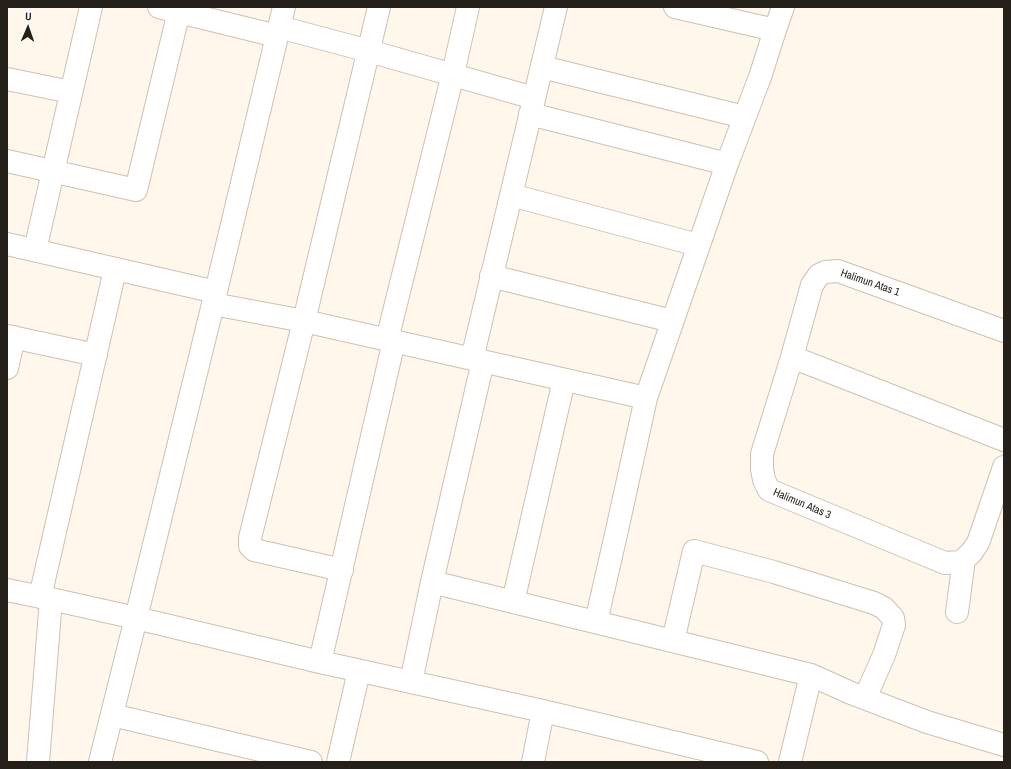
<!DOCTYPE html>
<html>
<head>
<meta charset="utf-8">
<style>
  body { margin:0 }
  #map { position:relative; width:1011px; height:769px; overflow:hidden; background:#fff6ec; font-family:"Archivo Narrow",sans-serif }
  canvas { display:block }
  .frame { position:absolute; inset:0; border:8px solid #25201a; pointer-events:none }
  .north { position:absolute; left:8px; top:8px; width:40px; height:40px; -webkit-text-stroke:3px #fff; paint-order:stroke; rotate:2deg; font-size:11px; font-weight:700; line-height:16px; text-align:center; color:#25201a }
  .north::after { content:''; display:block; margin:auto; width:14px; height:18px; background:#25201a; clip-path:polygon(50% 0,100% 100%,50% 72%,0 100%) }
</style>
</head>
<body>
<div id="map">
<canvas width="1011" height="769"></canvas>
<div class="frame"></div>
<div class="north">U</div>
</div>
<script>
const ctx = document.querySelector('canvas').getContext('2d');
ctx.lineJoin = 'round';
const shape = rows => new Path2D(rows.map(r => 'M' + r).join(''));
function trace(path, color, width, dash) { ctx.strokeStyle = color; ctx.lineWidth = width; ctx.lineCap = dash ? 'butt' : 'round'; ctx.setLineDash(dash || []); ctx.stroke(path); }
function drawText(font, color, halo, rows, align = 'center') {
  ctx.font = font + ' "Archivo Narrow",sans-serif'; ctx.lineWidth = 3.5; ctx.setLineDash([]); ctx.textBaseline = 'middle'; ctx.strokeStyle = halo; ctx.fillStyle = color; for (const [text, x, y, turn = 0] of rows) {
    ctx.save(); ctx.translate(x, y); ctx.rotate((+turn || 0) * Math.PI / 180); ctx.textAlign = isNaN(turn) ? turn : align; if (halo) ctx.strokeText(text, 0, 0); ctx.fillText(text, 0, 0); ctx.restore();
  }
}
const minor = shape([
  [159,7,277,36],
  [284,7,213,304,136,618,320,662,543,711,757,762],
  [675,7,775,30,783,7],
  [279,27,369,51,534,98],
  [542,67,744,117],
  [7,79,71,92],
  [530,114,727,164,646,398,617,530,596,622],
  [7,161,136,190,180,7],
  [727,164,760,77,775,30],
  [511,195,698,245],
  [7,244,216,292],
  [35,250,91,7],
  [491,276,672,321],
  [213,304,304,321,646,398],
  [1004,331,838,271,825,272,819,275,812,285,792,357,762,454,762,469,764,480,769,490,945,563,961,562,971,553,978,543,1004,467],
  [7,336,96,355],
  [387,340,453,74,468,7],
  [792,357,1004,440],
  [472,359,556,7],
  [7,368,14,337],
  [342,570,254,550,250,546,250,538,304,321,379,7],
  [432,582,811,675,851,693,927,722,1004,745],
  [7,590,51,599,136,618,100,762],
  [40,597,115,270],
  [513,602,564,380],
  [957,612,964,559],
  [673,641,694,551,774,572,874,603,884,608,893,618,894,625,884,655,865,698],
  [320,662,394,341],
  [411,682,432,582,483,361],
  [112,715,311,762],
  [38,762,51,599],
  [338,762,359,671],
  [533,762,543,711],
  [790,762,811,675]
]);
trace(minor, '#cfc0b0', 24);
trace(minor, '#fff', 22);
drawText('11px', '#25201a', '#fff', [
  ["Halimun Atas 1",870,283,19],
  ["Halimun Atas 3",802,504,23]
]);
</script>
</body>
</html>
